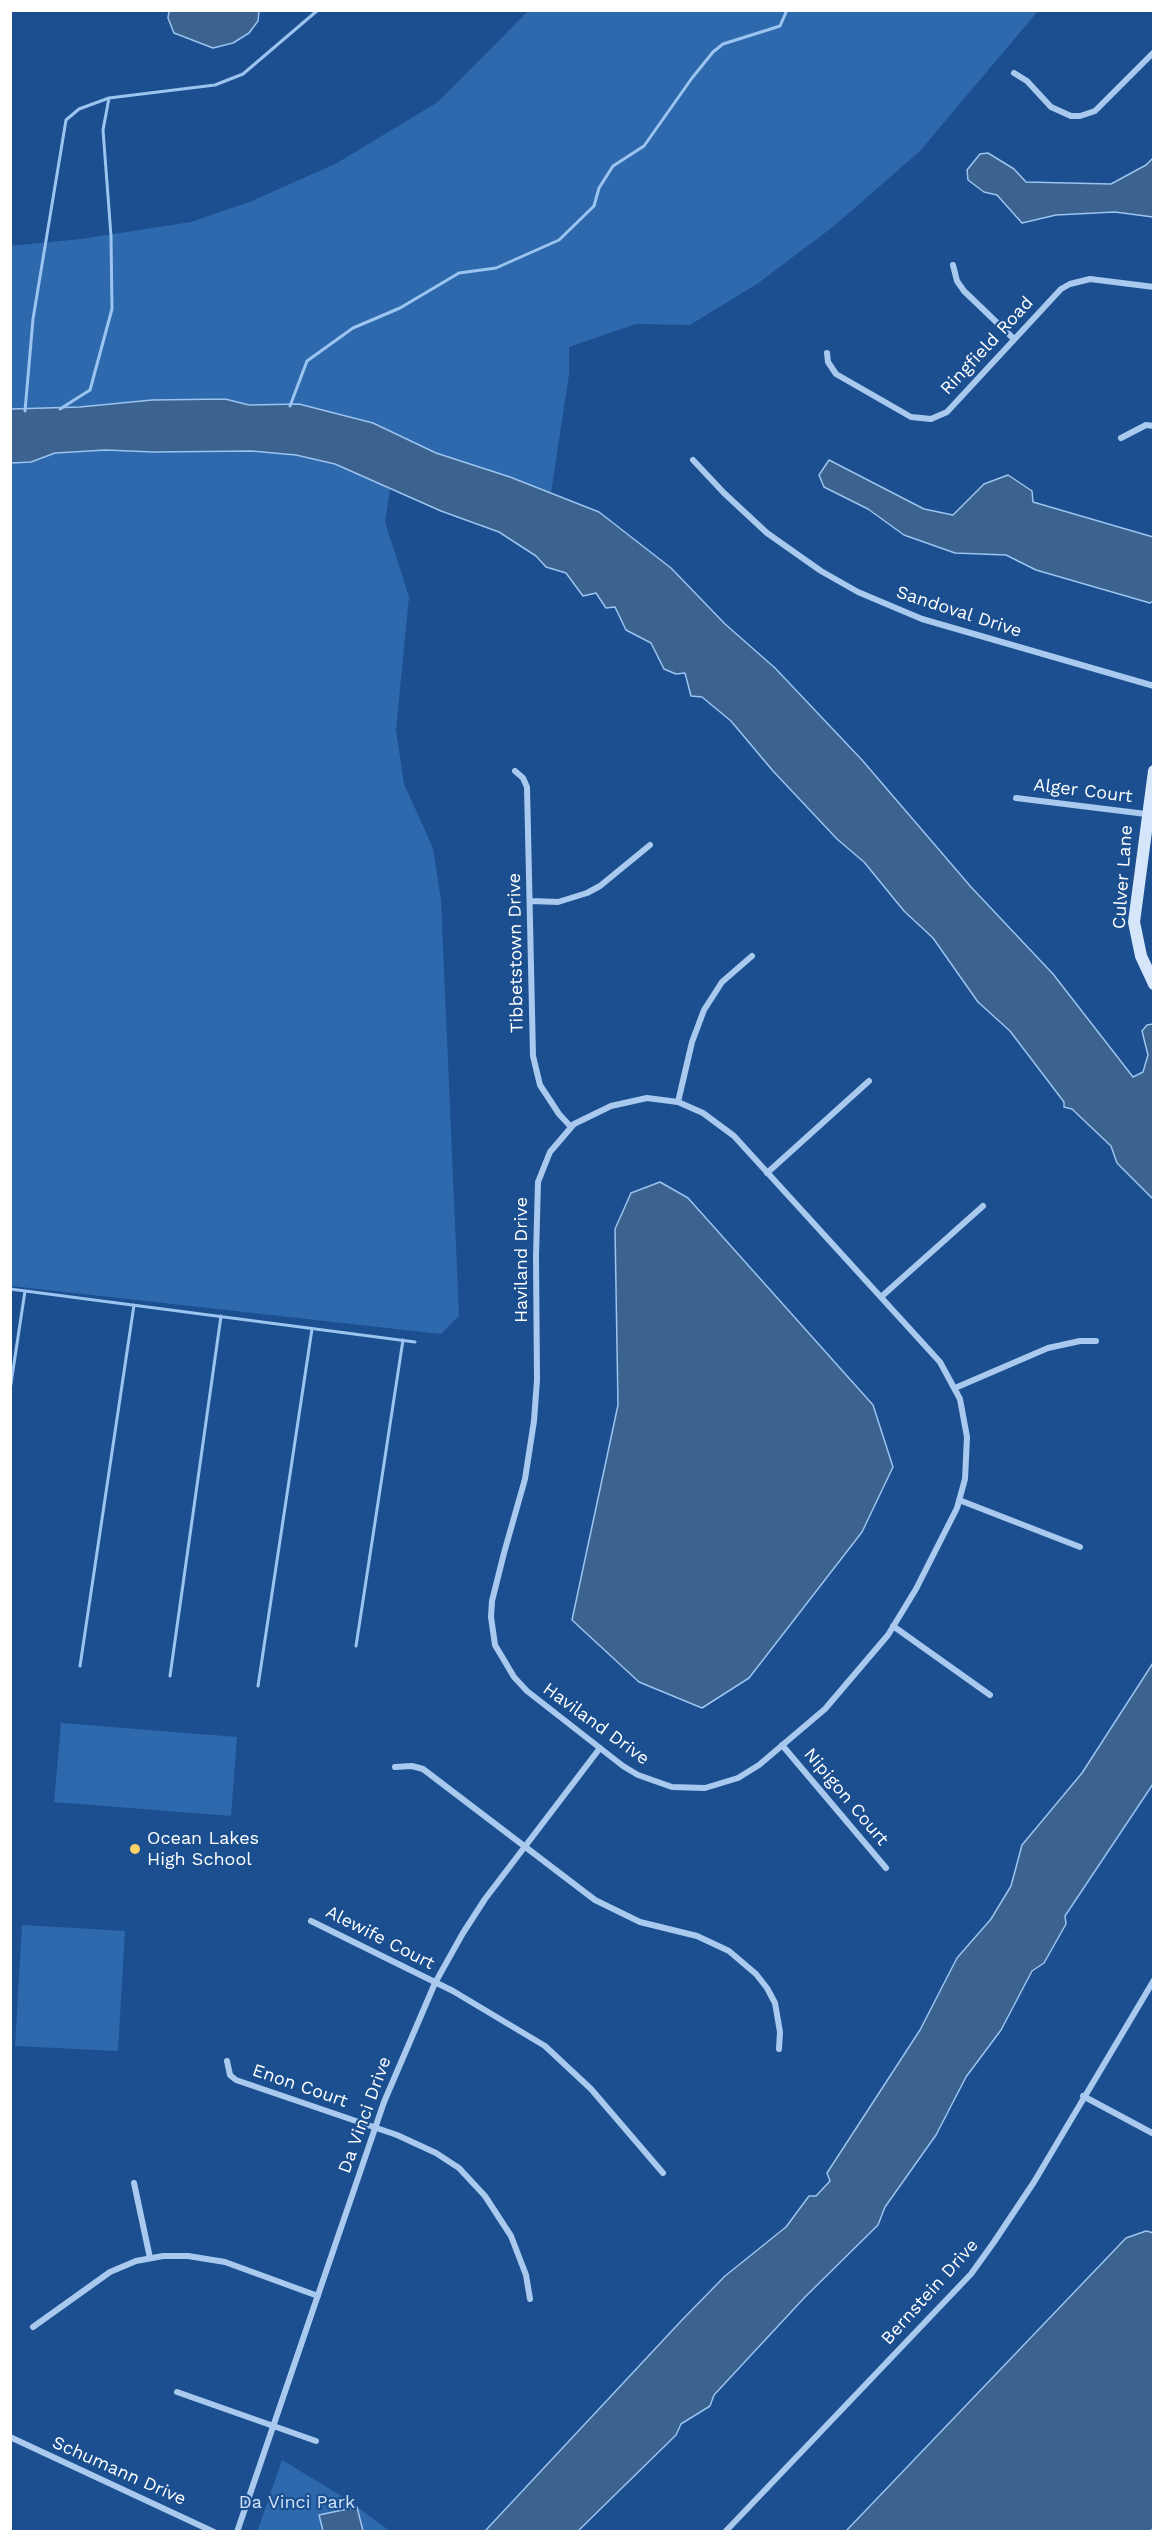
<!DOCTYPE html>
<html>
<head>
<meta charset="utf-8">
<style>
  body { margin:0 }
  #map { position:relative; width:1164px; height:2542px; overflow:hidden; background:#1b4f8f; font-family:"Work Sans",sans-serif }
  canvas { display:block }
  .frame { position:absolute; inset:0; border:12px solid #fff; pointer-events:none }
</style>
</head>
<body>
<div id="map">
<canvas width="1164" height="2542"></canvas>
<div class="frame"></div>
</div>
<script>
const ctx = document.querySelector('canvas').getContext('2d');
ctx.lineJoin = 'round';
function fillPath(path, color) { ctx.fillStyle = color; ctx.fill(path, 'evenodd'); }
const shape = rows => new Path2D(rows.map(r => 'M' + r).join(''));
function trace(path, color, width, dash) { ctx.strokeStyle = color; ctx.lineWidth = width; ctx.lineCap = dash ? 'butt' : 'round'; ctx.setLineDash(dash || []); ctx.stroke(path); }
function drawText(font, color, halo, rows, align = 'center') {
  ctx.font = font + ' "Work Sans",sans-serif'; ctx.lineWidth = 4.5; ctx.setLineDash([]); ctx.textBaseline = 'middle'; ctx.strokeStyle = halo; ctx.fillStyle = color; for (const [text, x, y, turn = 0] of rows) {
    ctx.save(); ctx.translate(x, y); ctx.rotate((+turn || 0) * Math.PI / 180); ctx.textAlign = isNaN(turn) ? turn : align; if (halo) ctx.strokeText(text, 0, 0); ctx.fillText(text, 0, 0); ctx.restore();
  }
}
fillPath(shape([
  [528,11,1038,11,920,151,834,226,757,284,690,325,636,324,569,347,569,374,551,493,436,453,373,423,299,404,249,405,225,399,152,400,80,407,11,409,10,246,81,239,191,222,252,201,337,163,438,102],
  [106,450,153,452,252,451,296,455,335,464,390,489,385,522,409,597,396,730,404,784,433,848,441,900,459,1316,441,1334,11,1286,10,463,31,462,55,453],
  [61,1723,237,1737,231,1816,54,1802],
  [22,1925,125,1931,118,2051,15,2046],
  [282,2460,345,2498,390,2531,257,2532]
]), '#2e69ad');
const water = shape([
  [169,11,259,11,258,21,249,33,233,43,213,48,174,33,168,18,169,11],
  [988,153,1014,169,1026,182,1111,184,1146,165,1153,158,1153,217,1115,212,1056,215,1022,223,997,195,984,192,968,180,967,170,980,154,988,153],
  [225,399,249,405,299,404,373,423,436,453,510,477,599,512,671,568,725,624,775,668,862,760,971,887,1053,974,1133,1077,1143,1072,1148,1055,1142,1031,1147,1025,1153,1024,1153,1199,1117,1163,1111,1146,1072,1109,1064,1107,1064,1102,1010,1031,978,1002,933,938,904,911,864,862,837,839,773,771,731,721,702,697,691,696,685,673,676,674,664,669,651,643,626,630,615,607,606,608,596,593,583,596,566,573,546,567,536,556,499,532,441,511,335,464,296,455,252,451,153,452,106,450,55,453,31,462,11,463,11,409,80,407,152,400,225,399],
  [829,460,924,509,953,515,984,484,1008,475,1032,491,1033,502,1153,537,1153,601,1150,603,1036,570,1006,555,955,553,904,535,868,509,824,487,819,475,829,460],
  [660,1182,688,1198,873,1405,893,1467,862,1532,749,1678,702,1708,639,1682,572,1620,618,1405,615,1229,631,1193,660,1182],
  [1153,1663,1153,1784,1065,1916,1066,1924,1044,1963,1032,1971,1001,2030,966,2077,936,2135,885,2207,878,2225,805,2297,714,2395,710,2406,681,2424,676,2435,578,2531,485,2531,682,2320,725,2276,786,2227,809,2196,816,2196,830,2181,827,2173,920,2030,957,1958,991,1919,1011,1886,1022,1845,1082,1773,1153,1663],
  [1146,2231,1154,2233,1154,2528,1150,2531,846,2531,1126,2238,1146,2231],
  [357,2507,363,2531,323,2531,319,2515,357,2507]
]);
fillPath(water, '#3c6290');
trace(water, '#9cc4f0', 1.5);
trace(shape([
  [290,406,307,361,353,328,400,308,459,273,496,268,559,240,594,206,599,188,613,166,644,146,692,78,713,52,723,44,780,26,787,10],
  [60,409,90,390,112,309,111,236,103,130,109,98],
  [25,411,33,319,66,120,79,109,109,98,215,85,243,74,318,10],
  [10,1289,415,1342],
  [10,1390,25,1291],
  [356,1646,403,1340],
  [80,1666,134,1305],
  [170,1676,221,1316],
  [258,1686,312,1329]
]), '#9cc4f0', 3);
trace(shape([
  [1014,73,1027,81,1051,107,1071,116,1080,116,1095,111,1154,52],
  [953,265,957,281,964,291,1014,339],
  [827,353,828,362,836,374,911,417,931,419,947,412,1061,289,1070,284,1090,279,1154,287],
  [1121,438,1146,425,1154,426],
  [693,460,724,493,767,533,821,571,858,592,922,619,1154,686],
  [515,771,523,778,527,787,533,1056,540,1085,559,1114,571,1127],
  [1016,798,1146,814],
  [531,901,558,902,587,893,600,886,650,845],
  [647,1098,678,1102,703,1113,734,1136,940,1362,960,1399,967,1437,965,1479,957,1508,916,1589,888,1635,825,1709,759,1765,738,1778,705,1788,672,1787,638,1775,623,1766,527,1691,514,1677,495,1645,491,1617,492,1601,504,1553,525,1479,534,1421,537,1380,536,1256,538,1182,550,1152,574,1124,611,1106,647,1098],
  [678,1102,692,1042,704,1010,722,982,752,956],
  [767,1173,869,1081],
  [881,1297,983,1206],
  [955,1388,1048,1348,1080,1341,1096,1341],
  [959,1500,1080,1547],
  [893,1626,990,1695],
  [782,1745,886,1868],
  [395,1767,412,1766,423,1769,595,1900,640,1922,697,1936,729,1951,756,1974,767,1988,775,2003,780,2032,779,2049],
  [311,1921,453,1991,545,2046,591,2089,663,2173],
  [227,2061,230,2075,236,2080,397,2135,436,2153,459,2168,485,2196,511,2236,526,2275,530,2299],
  [1083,2096,1154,2134],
  [134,2183,150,2258],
  [33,2327,110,2272,136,2261,163,2256,188,2256,225,2262,318,2296],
  [177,2392,316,2441],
  [10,2437,214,2532],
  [237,2532,384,2102,435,1983,463,1933,485,1899,600,1748],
  [725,2532,971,2274,994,2242,1034,2182,1154,1980]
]), '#a9c9ee', 6);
trace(shape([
  [1154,771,1134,922,1141,956,1154,984]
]), '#d6e6fa', 12);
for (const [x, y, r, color] of [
  [135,1849,6,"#ffd166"]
]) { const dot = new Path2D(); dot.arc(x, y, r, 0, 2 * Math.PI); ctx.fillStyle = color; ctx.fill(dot); trace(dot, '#1b4f8f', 2); }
drawText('18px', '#fff', '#1b4f8f', [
  ["Ringfield Road",987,346,-47],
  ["Sandoval Drive",959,612,18],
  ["Alger Court",1083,791,7],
  ["Culver Lane",1123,877,-86],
  ["Tibbetstown Drive",516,953,-91],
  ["Haviland Drive",522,1260,-90],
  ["Haviland Drive",596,1724,36],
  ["Nipigon Court",846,1797,50],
  ["Alewife Court",380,1938,27],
  ["Enon Court",300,2086,19],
  ["Da Vinci Drive",365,2115,-70],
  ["Bernstein Drive",930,2292,-48],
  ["Schumann Drive",119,2471,24]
]);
drawText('18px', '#fff', '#1b4f8f', [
  ["Ocean Lakes",147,1839],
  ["High School",147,1860]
], 'left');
drawText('18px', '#cfe3fa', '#1b4f8f', [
  ["Da Vinci Park",297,2503]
]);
</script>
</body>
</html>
